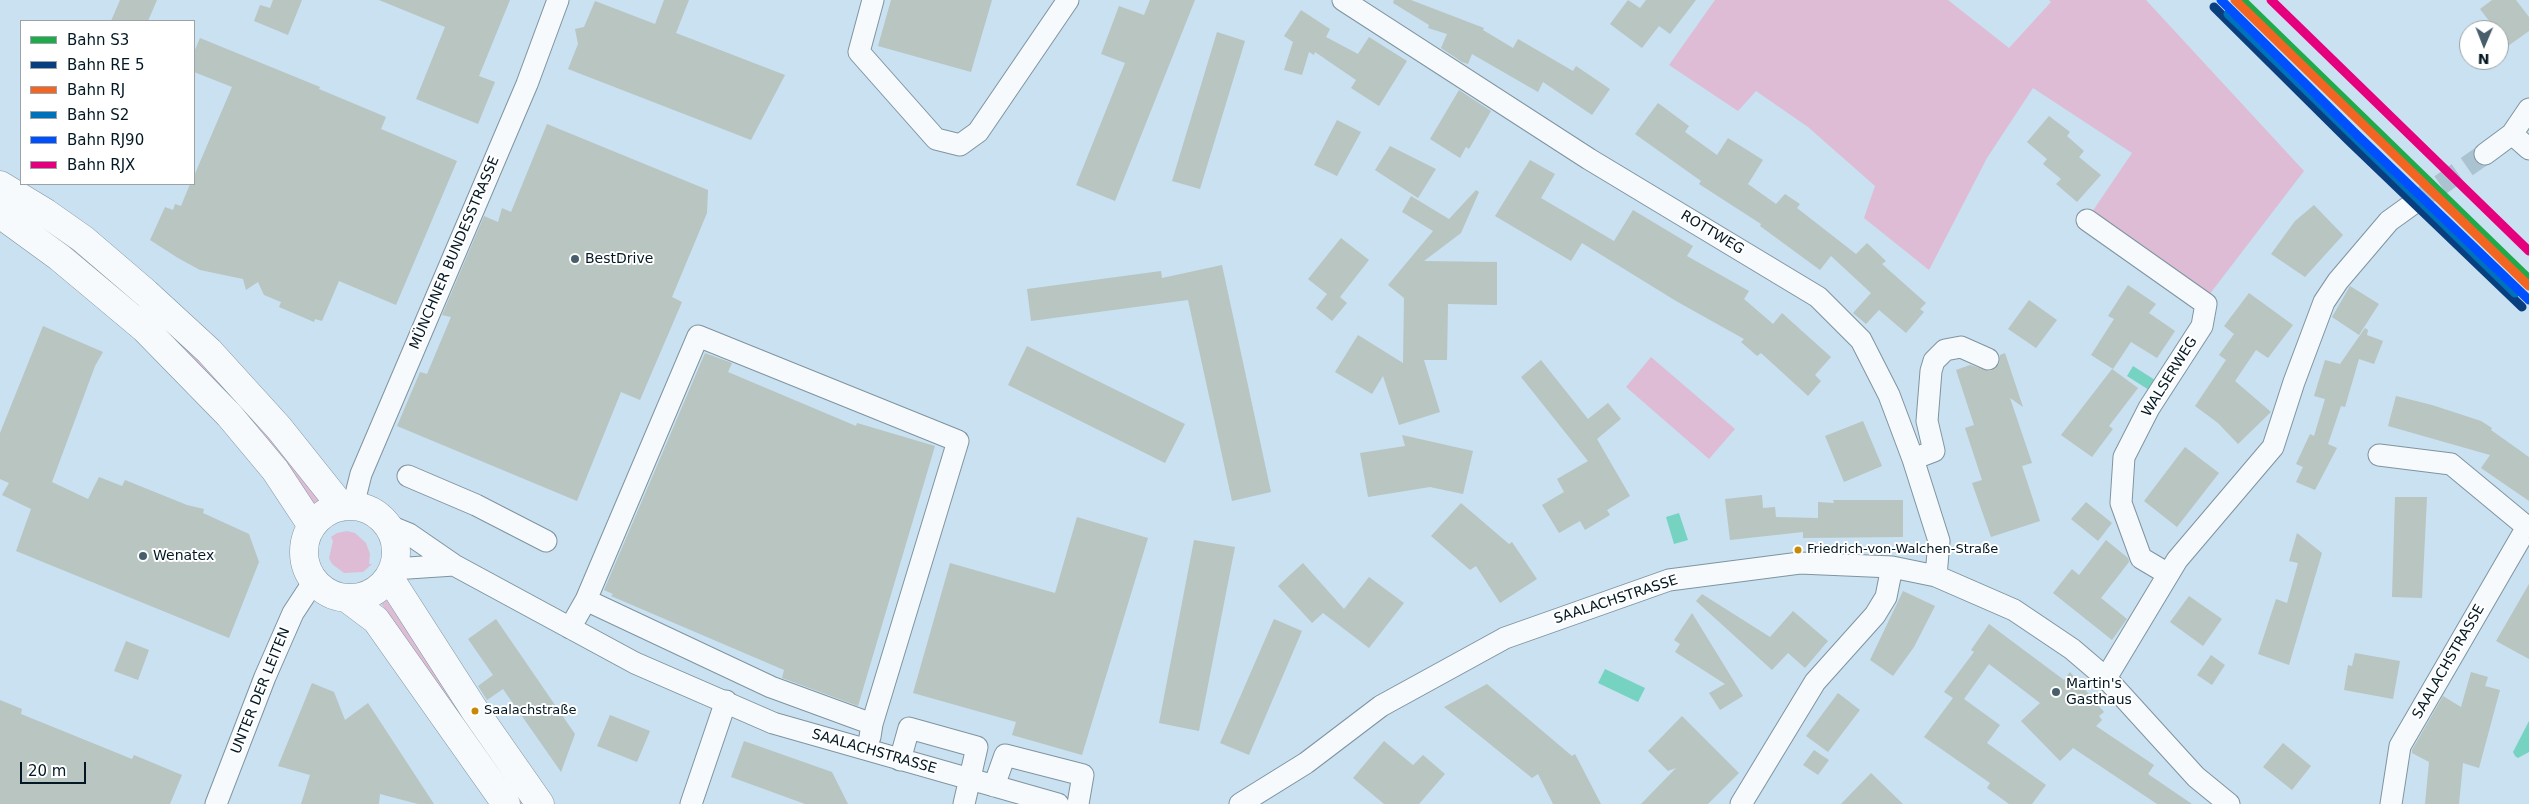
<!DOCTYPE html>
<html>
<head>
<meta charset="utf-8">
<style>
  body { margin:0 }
  #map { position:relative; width:2529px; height:804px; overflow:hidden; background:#c9e1f0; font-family:"DejaVu Sans",sans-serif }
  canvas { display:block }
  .legend { position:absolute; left:20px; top:20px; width:175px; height:165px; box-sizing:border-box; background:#fff; border:1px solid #9aa3a7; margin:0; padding:6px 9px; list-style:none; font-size:15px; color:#031823 }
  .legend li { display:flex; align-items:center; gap:10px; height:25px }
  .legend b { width:25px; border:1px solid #9aa3a7 }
  .north { position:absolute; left:2459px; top:20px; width:50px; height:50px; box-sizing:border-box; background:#fff; border:1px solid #9aa3a7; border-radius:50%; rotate:181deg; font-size:14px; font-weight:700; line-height:20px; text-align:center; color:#031823 }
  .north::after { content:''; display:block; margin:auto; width:18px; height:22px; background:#485e6b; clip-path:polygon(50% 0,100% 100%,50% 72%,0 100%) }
  .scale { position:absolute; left:20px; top:762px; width:66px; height:22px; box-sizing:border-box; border:2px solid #031823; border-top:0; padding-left:6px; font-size:15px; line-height:18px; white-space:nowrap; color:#031823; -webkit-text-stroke:4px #fff; paint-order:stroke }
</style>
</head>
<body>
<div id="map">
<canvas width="2529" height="804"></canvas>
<ul class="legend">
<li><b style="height:6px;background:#20aa4a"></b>Bahn S3</li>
<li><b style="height:6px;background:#093f7f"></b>Bahn RE 5</li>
<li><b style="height:6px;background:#f26522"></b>Bahn RJ</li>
<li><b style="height:6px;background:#0072bc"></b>Bahn S2</li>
<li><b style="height:6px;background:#0050ff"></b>Bahn RJ90</li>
<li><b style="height:6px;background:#e5007d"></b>Bahn RJX</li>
</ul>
<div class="north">N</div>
<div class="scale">20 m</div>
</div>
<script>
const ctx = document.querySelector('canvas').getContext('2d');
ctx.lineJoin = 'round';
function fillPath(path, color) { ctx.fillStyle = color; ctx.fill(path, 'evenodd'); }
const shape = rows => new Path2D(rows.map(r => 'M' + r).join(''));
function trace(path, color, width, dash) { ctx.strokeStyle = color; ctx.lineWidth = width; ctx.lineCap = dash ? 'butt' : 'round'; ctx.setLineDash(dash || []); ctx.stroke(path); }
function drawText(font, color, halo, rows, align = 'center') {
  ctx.font = font + ' "DejaVu Sans",sans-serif'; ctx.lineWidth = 4; ctx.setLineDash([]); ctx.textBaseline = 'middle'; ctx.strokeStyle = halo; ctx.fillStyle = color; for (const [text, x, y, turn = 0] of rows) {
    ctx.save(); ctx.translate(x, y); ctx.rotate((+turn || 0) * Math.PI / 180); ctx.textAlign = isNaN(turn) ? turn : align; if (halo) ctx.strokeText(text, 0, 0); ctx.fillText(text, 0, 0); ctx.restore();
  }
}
fillPath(shape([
  [1715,0,1948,0,2009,48,2051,2,2049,0,2146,0,2304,171,2209,295,2090,215,2132,153,2033,88,1987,158,1929,270,1864,218,1875,186,1808,127,1756,91,1738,111,1669,65],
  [27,216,86,257,159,319,220,380,270,436,324,505,318,509,266,441,24,217],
  [1651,357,1735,429,1709,459,1626,387],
  [347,531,355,533,366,543,370,554,369,564,372,564,363,572,344,573,332,564,329,558,333,541,331,537,337,533],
  [380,596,384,597,527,804,519,804,378,599]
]), '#debcd5');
fillPath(shape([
  [2133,366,2155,380,2149,390,2127,376],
  [1679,513,1688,540,1674,544,1666,517],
  [1605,669,1645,688,1638,702,1598,683],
  [2529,721,2529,752,2518,758,2515,756,2513,752]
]), '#76d3c2');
fillPath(shape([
  [120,0,157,0,148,21,111,21],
  [273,0,302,0,288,35,254,21,260,5,270,8],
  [379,0,510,0,479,76,495,82,478,124,416,99,445,27],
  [664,0,689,0,676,33,785,75,751,140,568,69,578,44,575,29,584,27,595,1,655,24],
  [891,0,992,0,971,72,878,46],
  [1150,0,1195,0,1115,201,1076,185,1125,63,1101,54,1119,6,1144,15],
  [1394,0,1411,0,1484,28,1483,30,1513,48,1518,39,1573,71,1576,66,1610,89,1592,115,1543,82,1538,92,1472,54,1468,64,1462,62,1441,48,1447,34,1428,28,1429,25,1393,3],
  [1628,0,1640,8,1646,0,1696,0,1670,34,1659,26,1642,48,1610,24],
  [2492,0,2516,0,2529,17,2529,31,2508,46,2499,34,2499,30,2496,30,2480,9],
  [1301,10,1330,29,1326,37,1358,54,1369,37,1407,61,1379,106,1351,88,1356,80,1315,52,1314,55,1309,52,1302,75,1284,70,1293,42,1284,36],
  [1217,32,1245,41,1200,189,1172,181],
  [200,38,320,87,319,89,386,117,381,129,457,161,396,305,339,281,322,321,315,319,314,322,279,307,281,302,264,295,258,282,246,290,243,279,200,270,178,258,150,240,165,207,173,210,175,204,181,206,190,184,194,184,194,176,232,87,194,72,194,52],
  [1459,90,1491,111,1469,149,1466,147,1460,158,1430,139],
  [1658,103,1689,126,1685,132,1717,155,1728,138,1763,160,1748,184,1776,204,1785,194,1800,204,1797,208,1856,254,1867,243,1886,261,1882,264,1926,303,1920,309,1924,312,1906,333,1879,310,1866,324,1853,313,1871,293,1831,256,1820,270,1760,226,1761,224,1699,184,1701,181,1635,134],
  [2049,116,2070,132,2067,136,2084,151,2079,157,2101,175,2077,202,2056,184,2061,179,2043,164,2047,159,2027,142],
  [1337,120,1361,132,1337,176,1314,165],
  [547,124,708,190,707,213,672,297,682,302,640,400,621,392,577,501,397,426,420,372,427,374,451,317,442,315,484,216,498,222,502,208,511,212],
  [1390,146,1436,169,1418,198,1375,170],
  [1530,160,1555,174,1541,198,1614,241,1633,210,1693,246,1687,256,1749,291,1744,299,1773,324,1782,313,1831,357,1815,375,1821,381,1808,396,1761,353,1757,356,1741,342,1744,339,1676,301,1582,243,1571,261,1495,216],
  [1476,190,1479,192,1461,233,1424,261,1497,262,1497,305,1448,304,1447,360,1424,360,1440,412,1399,425,1383,376,1372,394,1335,372,1358,335,1403,363,1404,298,1388,285,1433,231,1402,212,1411,196,1449,219],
  [2314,205,2343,235,2305,277,2271,254,2295,221],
  [1341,238,1369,260,1340,297,1347,303,1332,321,1316,308,1327,294,1308,279],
  [1222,265,1271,492,1232,501,1188,300,1031,321,1027,289,1161,271,1162,278],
  [2128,285,2156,304,2149,313,2175,331,2157,358,2131,342,2113,369,2091,355,2114,319,2108,316],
  [2350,286,2379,304,2359,335,2332,317],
  [2249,293,2293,325,2268,358,2256,350,2235,381,2271,412,2238,444,2218,423,2195,406,2226,360,2219,355,2234,334,2224,326],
  [2029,300,2057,320,2036,348,2008,329],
  [43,326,103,352,95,366,52,482,88,499,99,477,122,486,125,480,187,505,204,509,203,513,249,534,259,562,229,638,16,551,31,509,2,495,9,483,0,479,0,433],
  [2365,328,2368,330,2367,335,2383,341,2374,364,2359,359,2345,407,2341,406,2328,444,2337,448,2315,490,2296,482,2303,467,2296,464,2310,434,2314,436,2325,399,2314,396,2325,360,2340,364],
  [1027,346,1185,424,1165,463,1008,385],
  [705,353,732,363,728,372,856,426,857,423,935,446,858,706,782,678,784,670,611,596,613,594,604,590],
  [2005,353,2023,407,2010,398,2032,463,2022,466,2040,521,1991,537,1972,483,1982,480,1965,428,1974,425,1956,370,1970,365,1990,371,1999,364,2000,355],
  [1541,360,1588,419,1608,403,1621,419,1597,439,1630,496,1607,510,1610,515,1585,530,1580,521,1559,533,1542,505,1564,492,1557,479,1588,461,1521,377],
  [2112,369,2138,388,2109,426,2113,429,2092,457,2061,435],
  [2396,396,2432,405,2481,421,2492,428,2491,430,2529,457,2529,501,2481,468,2490,455,2388,426],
  [1863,421,1882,466,1844,482,1825,436],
  [1402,435,1473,451,1463,494,1430,487,1368,497,1360,453,1405,446],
  [2185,447,2219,473,2177,527,2144,501],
  [1762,495,1763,508,1775,507,1776,517,1818,518,1818,502,1834,503,1833,500,1903,500,1903,537,1803,538,1803,532,1730,540,1725,499],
  [2395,497,2427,497,2422,598,2392,597],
  [2086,502,2112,523,2098,541,2071,519],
  [1461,503,1509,544,1512,542,1537,579,1500,603,1476,566,1470,570,1431,536],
  [1077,517,1148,538,1082,755,1012,735,1016,722,913,693,950,563,1055,593],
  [2297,533,2322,553,2289,665,2258,654,2276,599,2287,603,2298,563,2289,561],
  [1194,540,1235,547,1199,731,1159,723],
  [2106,540,2128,558,2129,562,2101,598,2127,619,2112,640,2053,593,2072,569,2079,575],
  [1303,563,1344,609,1369,577,1404,603,1369,648,1323,613,1312,623,1278,586],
  [2529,584,2529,659,2496,641],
  [1903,591,1935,606,1914,647,1893,676,1870,660],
  [1702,594,1770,637,1793,611,1828,641,1805,668,1788,653,1772,670,1696,601],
  [2189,596,2222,619,2203,646,2170,622],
  [1692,613,1743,696,1720,710,1709,693,1725,684,1675,652,1680,644,1674,640],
  [496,619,575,734,561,772,503,689,487,700,478,686,493,675,468,639],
  [1274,619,1302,631,1249,755,1220,743],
  [1989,624,2064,680,2070,672,2104,712,2099,716,2102,720,2096,726,2154,765,2148,774,2192,804,2157,804,2073,748,2060,761,2021,721,2040,703,1989,664,1964,699,2000,725,1987,743,2046,785,2032,804,2009,804,1987,788,1990,783,1924,737,1953,698,1944,692,1974,652,1971,650],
  [126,641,149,650,138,680,114,671],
  [2355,653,2400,661,2393,699,2344,690,2348,665,2352,666],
  [2211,655,2225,665,2212,685,2197,675],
  [2471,672,2488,677,2485,686,2500,690,2479,768,2463,763,2459,804,2425,804,2429,762,2412,753,2412,750,2443,696,2461,707],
  [312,683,334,692,345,720,368,703,434,804,418,804,380,794,379,804,301,804,310,775,278,766],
  [1487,684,1572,756,1575,754,1601,804,1553,804,1538,774,1532,778,1444,707],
  [1838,693,1860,710,1828,752,1806,736],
  [0,700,22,709,21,714,132,759,134,755,182,775,170,804,0,804],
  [610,715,650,731,637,762,597,746],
  [1682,716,1739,773,1708,804,1641,804,1676,768,1668,771,1648,751],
  [744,741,832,772,848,804,805,804,731,777],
  [1384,741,1413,765,1423,755,1445,774,1419,804,1384,804,1353,778],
  [2283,743,2311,766,2292,790,2263,767],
  [1814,750,1829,760,1818,775,1803,765],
  [1871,773,1903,804,1841,804]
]), '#b8c5c1');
trace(shape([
  [2414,203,2485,154]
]), '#abc3d1', 21, [21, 11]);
const minor = shape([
  [873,0,859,52,936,139,960,145,978,132,1068,0],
  [1343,0,1589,159,1818,297,1861,340,1889,395,1913,459,1939,541,1936,576],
  [2512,134,2529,149],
  [2485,154,2512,134,2529,109],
  [2087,220,2206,304,2202,326,2149,408,2124,457,2121,503,2141,558,2168,574],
  [2379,455,2451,464,2527,527],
  [1913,459,1934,451,1927,421,1931,371,1934,361,1945,350,1961,347,1988,359],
  [408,476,476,505,546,541],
  [353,506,361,474,527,84,558,0],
  [387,525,409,534,454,565,635,663,773,723,1058,804],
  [393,569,454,565],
  [586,600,698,336,958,441,872,724],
  [570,628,586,600,771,687,872,724,870,737],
  [2106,678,2177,560,2273,447,2294,382,2324,302,2338,281,2389,221,2414,203],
  [900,760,909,728,977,747,964,804],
  [994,786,1005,755,1083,775,1078,804],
  [216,804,265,677,293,613,314,581],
  [691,804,726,701],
  [1240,804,1306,763,1381,706,1505,638,1669,580,1800,563,1892,567,1936,576,2014,610,2072,649,2106,678,2196,777,2229,804],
  [1741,804,1815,682,1875,615,1886,597,1892,567],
  [2391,804,2400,746,2527,527,2529,529]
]);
const major = shape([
  [0,185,46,213,83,239,146,293,209,351,279,428,342,507],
  [0,214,59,257,145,329,229,415,275,470,312,526],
  '304 552a46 46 0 1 1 92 0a46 46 0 1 1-92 0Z',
  [389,577,475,711,540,804],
  [348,599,376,620,506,804]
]);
trace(minor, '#7f94a0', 23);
trace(major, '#7f94a0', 29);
trace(minor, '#f7fafd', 21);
trace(major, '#f7fafd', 28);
trace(shape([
  [2242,0,2529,279]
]), '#20aa4a', 9);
trace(shape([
  [2214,7,2348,140,2522,307]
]), '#093f7f', 9);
trace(shape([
  [2235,0,2529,286]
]), '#f26522', 9);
trace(shape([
  [2228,14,2515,293]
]), '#0072bc', 9);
trace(shape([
  [2221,0,2355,133,2529,300]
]), '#0050ff', 9);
trace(shape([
  [2271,0,2529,251]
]), '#e5007d', 9);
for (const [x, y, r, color] of [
  [575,259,5,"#485e6b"],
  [1798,550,4.5,"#c68a07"],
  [143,556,5,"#485e6b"],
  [2056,692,5,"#485e6b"],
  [475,711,4.5,"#c68a07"]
]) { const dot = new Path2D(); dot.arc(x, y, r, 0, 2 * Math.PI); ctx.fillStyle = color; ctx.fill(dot); trace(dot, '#fff', 2); }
drawText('13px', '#031823', '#fff', [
  ["Friedrich-von-Walchen-Straße",1807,550],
  ["Saalachstraße",484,711]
], 'left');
drawText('14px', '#031823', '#fff', [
  ["ROTTWEG",1712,233,31],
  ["MÜNCHNER BUNDESSTRASSE",455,253,-67],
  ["WALSERWEG",2170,377,-58],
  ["SAALACHSTRASSE",1616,600,-18],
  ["SAALACHSTRASSE",2449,662,-60],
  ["UNTER DER LEITEN",261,691,-68],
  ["SAALACHSTRASSE",874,752,16]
]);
drawText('14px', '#031823', '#fff', [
  ["BestDrive",585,259],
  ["Wenatex",153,556],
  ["Martin's",2066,684],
  ["Gasthaus",2066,700]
], 'left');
</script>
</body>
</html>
